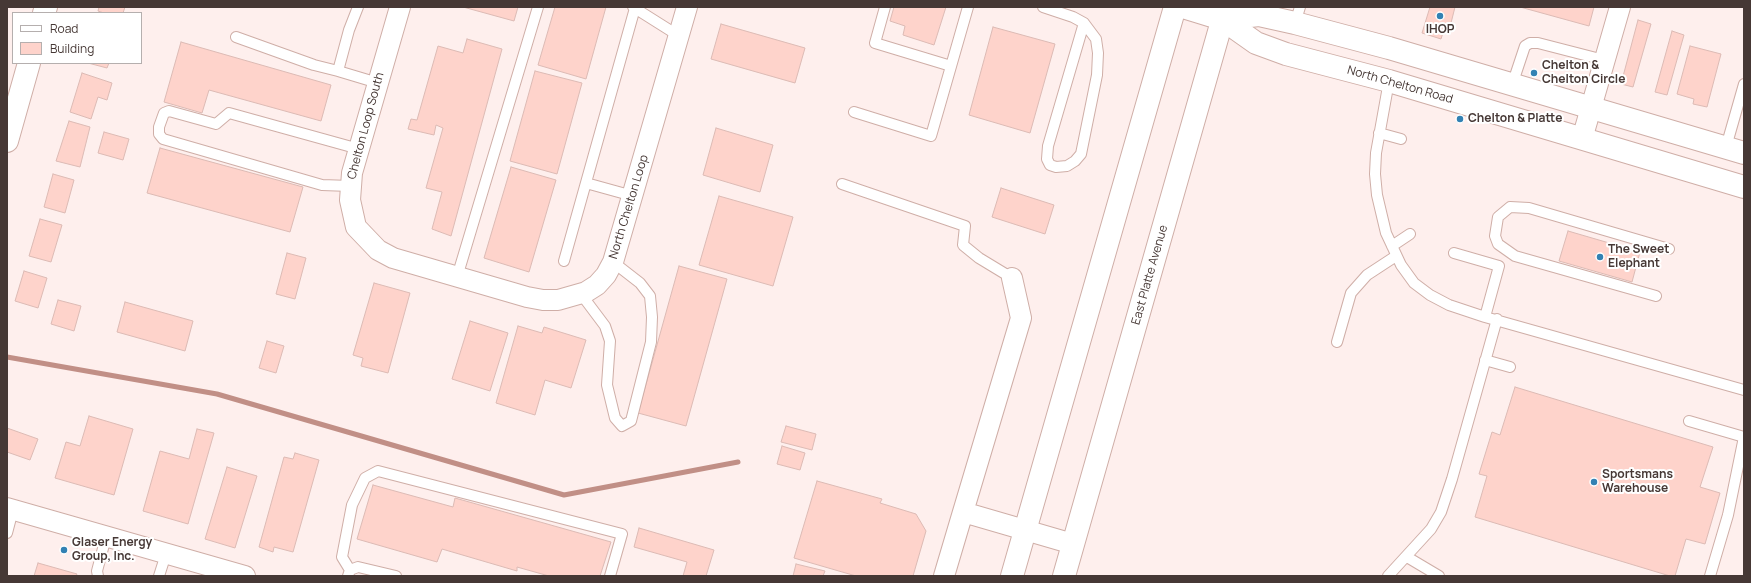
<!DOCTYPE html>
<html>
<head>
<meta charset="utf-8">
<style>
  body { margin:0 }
  #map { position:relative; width:1751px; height:583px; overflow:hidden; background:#feefed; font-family:Manrope,sans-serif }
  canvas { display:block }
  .frame { position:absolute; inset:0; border:8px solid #463835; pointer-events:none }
  .legend { position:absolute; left:12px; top:12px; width:130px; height:52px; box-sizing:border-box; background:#fff; border:1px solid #b5afae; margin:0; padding:5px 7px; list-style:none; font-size:12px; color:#463835 }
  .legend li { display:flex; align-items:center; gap:8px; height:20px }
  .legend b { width:20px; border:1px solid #b5afae }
</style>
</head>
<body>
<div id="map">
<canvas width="1751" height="583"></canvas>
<div class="frame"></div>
<ul class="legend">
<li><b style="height:5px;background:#fff"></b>Road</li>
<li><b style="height:11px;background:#fed3cb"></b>Building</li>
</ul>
</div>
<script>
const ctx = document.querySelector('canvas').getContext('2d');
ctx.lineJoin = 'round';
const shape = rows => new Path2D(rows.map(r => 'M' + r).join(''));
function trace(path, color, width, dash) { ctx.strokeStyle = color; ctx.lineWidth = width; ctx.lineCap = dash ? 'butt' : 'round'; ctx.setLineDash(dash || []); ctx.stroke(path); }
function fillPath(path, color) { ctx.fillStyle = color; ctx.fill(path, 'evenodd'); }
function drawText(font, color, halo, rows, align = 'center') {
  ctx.font = font + ' Manrope,sans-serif'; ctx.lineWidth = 4; ctx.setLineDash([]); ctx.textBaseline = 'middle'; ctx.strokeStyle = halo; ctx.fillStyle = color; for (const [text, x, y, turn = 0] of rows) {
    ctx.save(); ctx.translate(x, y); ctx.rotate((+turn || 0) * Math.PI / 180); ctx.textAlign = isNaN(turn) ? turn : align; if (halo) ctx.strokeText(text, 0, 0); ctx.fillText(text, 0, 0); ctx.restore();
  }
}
trace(shape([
  [7,357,217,394,564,495,738,462]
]), '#c18f86', 5);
const building = shape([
  [99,7,125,7,123,13,104,13,98,11,99,7],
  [463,7,518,7,514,21,463,7],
  [555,7,606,7,586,79,538,65,555,7],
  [894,7,946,7,934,45,903,35,905,26,890,21,894,7],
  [1430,7,1455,7,1450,27,1445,26,1441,39,1422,33,1430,7],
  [1520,7,1594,7,1589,26,1520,7],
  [1638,20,1651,24,1633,87,1621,84,1638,20],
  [721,24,805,48,795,83,711,59,721,24],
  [993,27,1055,44,1030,133,969,115,993,27],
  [1672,31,1684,35,1667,95,1655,92,1672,31],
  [467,39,502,49,451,236,432,229,442,192,426,188,443,128,436,125,434,135,408,129,411,119,417,120,438,46,463,53,467,39],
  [181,42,331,85,321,121,209,90,202,113,164,102,181,42],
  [1690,46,1721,54,1707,107,1693,104,1694,99,1677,94,1690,46],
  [88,63,109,63,107,68,88,63],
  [535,71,582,83,557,174,510,161,535,71],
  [82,73,112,83,107,100,98,97,91,119,70,112,82,73],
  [69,121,90,127,80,167,56,161,69,121],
  [716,128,773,145,760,192,703,175,716,128],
  [104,132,129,139,123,160,98,153,104,132],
  [160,148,303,187,290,232,147,193,160,148],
  [511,167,556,180,529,272,484,258,511,167],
  [53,174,74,180,65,213,44,207,53,174],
  [1001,188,1054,205,1045,234,992,217,1001,188],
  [719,196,793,217,773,286,699,265,719,196],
  [40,219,62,225,51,262,29,256,40,219],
  [1568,231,1640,252,1632,282,1559,261,1568,231],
  [287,253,306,258,295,299,276,294,287,253],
  [679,266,727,279,686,426,638,413,679,266],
  [24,271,47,278,38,308,15,301,24,271],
  [374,283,410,293,388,373,361,366,363,358,353,355,374,283],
  [58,300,81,306,74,331,51,324,58,300],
  [125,302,193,321,185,351,117,332,125,302],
  [470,321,508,333,490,391,452,379,470,321],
  [518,326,542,333,544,327,586,340,571,388,545,380,535,415,496,403,518,326],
  [267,341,284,346,276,373,259,368,267,341],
  [1515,387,1713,447,1700,487,1720,493,1705,544,1686,539,1675,576,1670,576,1475,517,1487,476,1479,474,1492,432,1500,435,1515,387],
  [89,416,133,429,114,495,55,478,66,442,80,446,89,416],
  [786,426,816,434,812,450,781,442,786,426],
  [7,428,38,439,30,460,7,452,7,428],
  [197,429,214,433,188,524,143,511,160,451,189,459,197,429],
  [782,446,805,453,800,470,777,464,782,446],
  [295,453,319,460,293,552,274,547,273,552,259,547,284,457,293,459,295,453],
  [227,467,257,476,235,548,205,539,227,467],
  [817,481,882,499,880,503,916,514,926,531,913,576,856,576,794,558,817,481],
  [373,485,453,507,455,498,611,542,600,576,549,576,517,567,517,571,442,549,437,562,357,539,373,485],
  [639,528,714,550,706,576,683,576,687,562,634,547,639,528],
  [38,563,77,574,76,576,34,576,38,563],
  [796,564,825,571,823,576,793,576,796,564]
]);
fillPath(building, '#fed3cb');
trace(building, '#dcbab4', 1);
const service = shape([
  [358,7,349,30,338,71,378,83],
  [633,7,679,36],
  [885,7,875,43,951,66],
  [1043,7,1073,17,1084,23,1096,39,1098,53,1097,75,1081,154,1075,161,1067,166,1056,167,1050,165,1047,159,1048,146,1084,23],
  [1295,23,1300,7],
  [236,37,314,65,338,71],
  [1389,81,1376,153,1375,174,1377,195,1386,233,1401,265,1414,283,1430,295,1449,305,1485,317,1744,390],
  [1512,85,1525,46,1530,43,1538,43,1604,60],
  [854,112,931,136,968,7],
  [1379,133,1401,139],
  [1726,147,1744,84],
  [586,183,633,196],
  [842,184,965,226,963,245,979,258,1012,278],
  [350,186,322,185,163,139,159,134,159,127,164,113,169,111,216,124,229,113,359,149],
  [1392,246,1410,234],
  [1454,253,1499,266,1485,317],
  [564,261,635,8],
  [457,277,538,7],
  [581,294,605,326,610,341,607,385,615,418,622,426,631,421,651,342,652,317,650,296,640,283,613,262],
  [1656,296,1515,256,1498,244,1495,236,1498,217,1510,207,1529,208,1669,249],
  [1337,342,1351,293,1367,275,1396,256],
  [1485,360,1510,367],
  [1689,421,1744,437],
  [7,533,13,510],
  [1407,557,1439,576],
  [350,570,342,557,352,505,365,478,378,471,622,534,610,576],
  [98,576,97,571,106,537],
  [159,576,166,554],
  [348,576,350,570,358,567,396,576],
  [1388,576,1431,529,1441,512,1452,479,1497,319],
  [1710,576,1728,515,1744,437]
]);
const minor = shape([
  [400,7,352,173,350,200,356,227,378,250,393,258,527,297,543,300,558,300,586,292,597,285,606,275,613,262,687,7],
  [1582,139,1620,7],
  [1012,278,1021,318,963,512,1073,544],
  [7,508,245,576],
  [944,576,963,512]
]);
const tertiary = shape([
  [44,13,46,7],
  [7,141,29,63]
]);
const secondary = shape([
  [1183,7,1222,19,1256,43,1286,54,1389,81,1744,187],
  [1222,19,1259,15,1295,23,1389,48,1744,153]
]);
const primary = shape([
  [1012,576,1175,7],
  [1064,576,1226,7]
]);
trace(service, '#cfaea7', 12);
trace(minor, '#cfaea7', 22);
trace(tertiary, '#cfaea7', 24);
trace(secondary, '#cfaea7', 24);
trace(primary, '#cfaea7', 24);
trace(service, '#fff', 10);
trace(minor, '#fff', 20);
trace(tertiary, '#fff', 22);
trace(secondary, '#fff', 22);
trace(primary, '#fff', 22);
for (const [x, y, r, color] of [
  [1440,16,4,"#3281b3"],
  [1534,73,4,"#3281b3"],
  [1460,119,4,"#3281b3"],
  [1600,257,4,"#3281b3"],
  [1594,482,4,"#3281b3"],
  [64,550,4,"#3281b3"]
]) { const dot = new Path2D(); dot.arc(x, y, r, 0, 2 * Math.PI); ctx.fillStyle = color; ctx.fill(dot); trace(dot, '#fff', 1.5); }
drawText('bold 12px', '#463835', '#fff', [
  ["IHOP",1440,30,"center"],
  ["Chelton &",1542,66],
  ["Chelton Circle",1542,80],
  ["Chelton & Platte",1468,119],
  ["The Sweet",1608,250],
  ["Elephant",1608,264],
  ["Sportsmans",1602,475],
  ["Warehouse",1602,489],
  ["Glaser Energy",72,543],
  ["Group, Inc.",72,557]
], 'left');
drawText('12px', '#463835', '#fff', [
  ["North Chelton Road",1400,85,16],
  ["Chelton Loop South",366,126,-75],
  ["North Chelton Loop",629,207,-73],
  ["East Platte Avenue",1150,275,-74]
]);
</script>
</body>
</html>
